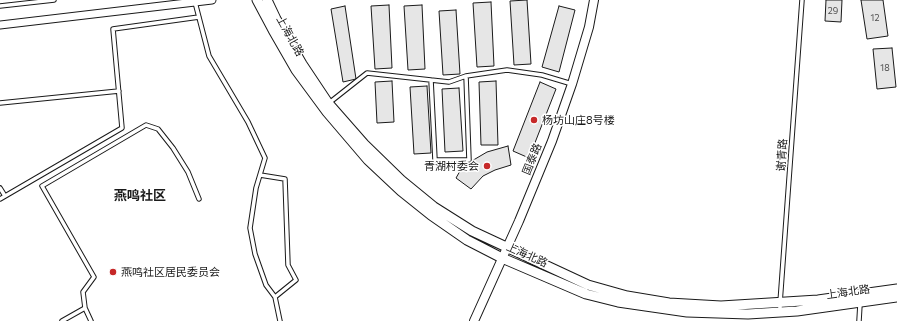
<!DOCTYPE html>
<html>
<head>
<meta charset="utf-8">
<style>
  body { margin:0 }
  canvas { display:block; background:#fff }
</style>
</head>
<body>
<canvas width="897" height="321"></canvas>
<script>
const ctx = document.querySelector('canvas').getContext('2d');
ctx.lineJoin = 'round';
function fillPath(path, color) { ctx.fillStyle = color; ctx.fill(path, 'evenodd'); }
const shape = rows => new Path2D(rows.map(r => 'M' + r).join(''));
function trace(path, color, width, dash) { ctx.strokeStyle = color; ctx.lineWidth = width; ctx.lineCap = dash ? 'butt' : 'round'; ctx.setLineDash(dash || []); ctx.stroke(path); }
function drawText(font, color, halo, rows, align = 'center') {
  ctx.font = font + ' Commissioner,"Noto Sans SC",sans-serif'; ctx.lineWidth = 3; ctx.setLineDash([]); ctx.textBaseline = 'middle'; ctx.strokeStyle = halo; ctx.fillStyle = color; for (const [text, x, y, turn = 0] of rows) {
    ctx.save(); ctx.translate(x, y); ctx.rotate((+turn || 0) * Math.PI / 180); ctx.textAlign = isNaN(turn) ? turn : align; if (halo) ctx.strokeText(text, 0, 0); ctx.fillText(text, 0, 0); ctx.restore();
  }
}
const building = shape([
  [527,0,531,64,514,65,510,1,527,0],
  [826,0,842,0,841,22,825,21,826,0],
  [861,0,883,0,888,36,867,39,861,0],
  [491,2,494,66,477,67,473,3,491,2],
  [389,5,392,68,375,69,371,6,389,5],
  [422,5,425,69,408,70,404,6,422,5],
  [345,6,356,79,343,82,331,9,345,6],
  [559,6,575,10,559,72,542,67,559,6],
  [456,10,460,74,443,75,439,11,456,10],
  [892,48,896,87,877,89,873,49,892,48],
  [392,81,394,122,377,123,375,82,392,81],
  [496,81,498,145,481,145,479,82,496,81],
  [540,82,556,89,529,158,513,151,540,82],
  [427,86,431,153,414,154,410,87,427,86],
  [459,88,463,151,445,152,442,89,459,88],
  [508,146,511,165,495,170,483,176,471,189,456,178,460,171,470,162,487,152,508,146]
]);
fillPath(building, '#e6e6e6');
trace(building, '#1a1a1a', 1);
const service = shape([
  [195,2,209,56,248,122,265,158,256,188,250,228,255,254,266,285,275,297,280,321],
  [0,6,54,0],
  [431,80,435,160,469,160,466,76],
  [0,103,119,91],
  [329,103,367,73,449,82,466,76,507,70,542,75,572,84],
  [260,175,285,179,288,265,296,280,275,297],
  [0,188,5,196],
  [0,199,122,128,113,29,199,17],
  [85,308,91,321],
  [780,312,780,303,802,0],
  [62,321,85,308,83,292,94,277,42,186,146,125,158,129,173,148,188,172,199,199],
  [859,321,860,304]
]);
const minor = shape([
  [0,25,212,0]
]);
const tertiary = shape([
  [474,321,519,221,552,141,572,84,589,27,594,0]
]);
const secondary = shape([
  [257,0,273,30,296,70,327,112,368,160,401,191,431,215,467,240,502,258,586,294,618,302,687,312,748,314,797,311,897,297],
  [267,0,276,19,302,64,328,103,364,144,401,180,434,207,472,231,588,285,627,296,669,303,721,306,818,300,897,289]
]);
trace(service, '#1a1a1a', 5.5);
trace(minor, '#1a1a1a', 9);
trace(tertiary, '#1a1a1a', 10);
trace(secondary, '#1a1a1a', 11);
trace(service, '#fff', 3.5);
trace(minor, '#fff', 7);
trace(tertiary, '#fff', 8);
trace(secondary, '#fff', 9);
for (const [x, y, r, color] of [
  [534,120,4,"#c62828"],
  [487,166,4,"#c62828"],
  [113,272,4,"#c62828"]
]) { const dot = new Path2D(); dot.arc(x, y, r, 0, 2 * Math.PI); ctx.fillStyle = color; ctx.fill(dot); trace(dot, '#fff', 1.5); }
drawText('9px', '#4d4d4d', null, [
  ["29",833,11],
  ["12",875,18],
  ["18",885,68]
]);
drawText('11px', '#1a1a1a', '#fff', [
  ["上海北路",290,36,61],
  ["谢青路",782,155,-86],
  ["国泰路",532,159,-68],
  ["上海北路",527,255,24],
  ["上海北路",848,292,-8]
]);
drawText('11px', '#1a1a1a', '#fff', [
  ["杨坊山庄8号楼",542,120],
  ["青湖村委会",479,166,"right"],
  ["燕鸣社区居民委员会",121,272]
], 'left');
drawText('bold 13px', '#1a1a1a', '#fff', [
  ["燕鸣社区",140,196]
]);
</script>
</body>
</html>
